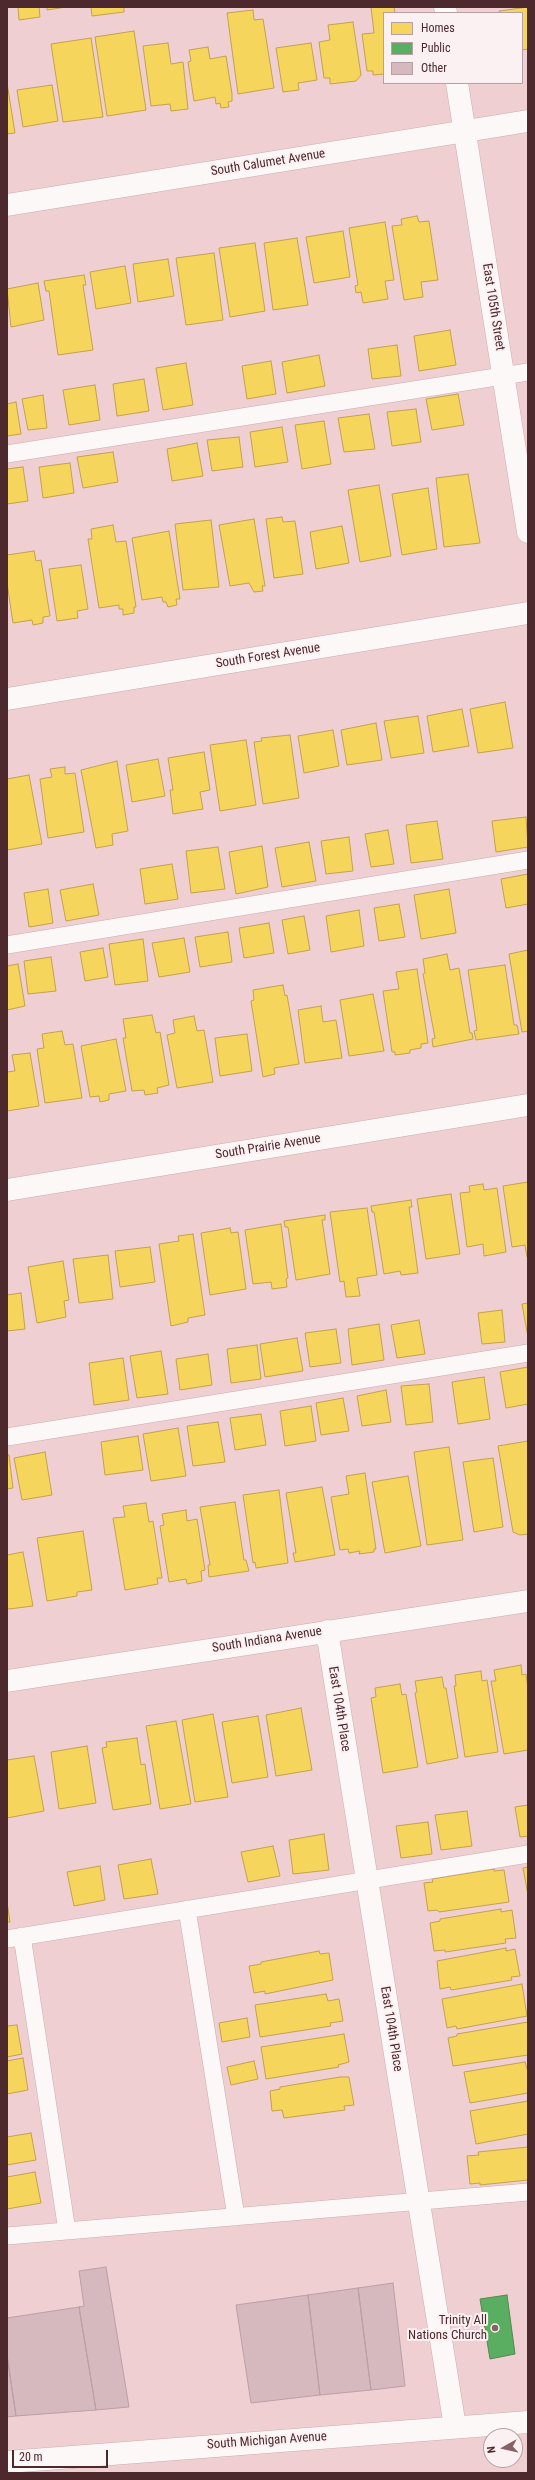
<!DOCTYPE html>
<html>
<head>
<meta charset="utf-8">
<style>
  body { margin:0 }
  #map { position:relative; width:535px; height:2480px; overflow:hidden; background:#efcfd1; font-family:"Roboto Condensed",sans-serif }
  canvas { display:block }
  .frame { position:absolute; inset:0; border:8px solid #4d282c; pointer-events:none }
  .legend { position:absolute; left:383px; top:12px; width:140px; height:72px; box-sizing:border-box; background:#fbf1f2; border:1px solid #b5a1a3; margin:0; padding:5px 7px; list-style:none; font-size:12px; color:#4d282c }
  .legend li { display:flex; align-items:center; gap:8px; height:20px }
  .legend b { width:20px; border:1px solid #b5a1a3 }
  .north { position:absolute; left:483px; top:2428px; width:40px; height:40px; box-sizing:border-box; background:#fbf1f2; border:1px solid #b5a1a3; border-radius:50%; rotate:262deg; font-size:11px; font-weight:700; line-height:16px; text-align:center; color:#4d282c }
  .north::after { content:''; display:block; margin:auto; width:14px; height:18px; background:#866266; clip-path:polygon(50% 0,100% 100%,50% 72%,0 100%) }
  .scale { position:absolute; left:12px; top:2450px; width:96px; height:18px; box-sizing:border-box; border:2px solid #4d282c; border-top:0; padding-left:5px; font-size:12px; line-height:14px; white-space:nowrap; color:#4d282c; -webkit-text-stroke:3px #fbf1f2; paint-order:stroke }
</style>
</head>
<body>
<div id="map">
<canvas width="535" height="2480"></canvas>
<div class="frame"></div>
<ul class="legend">
<li><b style="height:11px;background:#f6d55c"></b>Homes</li>
<li><b style="height:11px;background:#5aae61"></b>Public</li>
<li><b style="height:11px;background:#d6b9bf"></b>Other</li>
</ul>
<div class="north">N</div>
<div class="scale">20 m</div>
</div>
<script>
const ctx = document.querySelector('canvas').getContext('2d');
ctx.lineJoin = 'round';
function fillPath(path, color) { ctx.fillStyle = color; ctx.fill(path, 'evenodd'); }
const shape = rows => new Path2D(rows.map(r => 'M' + r).join(''));
function trace(path, color, width, dash) { ctx.strokeStyle = color; ctx.lineWidth = width; ctx.lineCap = dash ? 'butt' : 'round'; ctx.setLineDash(dash || []); ctx.stroke(path); }
function drawText(font, color, halo, rows, align = 'center') {
  ctx.font = font + ' "Roboto Condensed",sans-serif'; ctx.lineWidth = 4; ctx.setLineDash([]); ctx.textBaseline = 'middle'; ctx.strokeStyle = halo; ctx.fillStyle = color; for (const [text, x, y, turn = 0] of rows) {
    ctx.save(); ctx.translate(x, y); ctx.rotate((+turn || 0) * Math.PI / 180); ctx.textAlign = isNaN(turn) ? turn : align; if (halo) ctx.strokeText(text, 0, 0); ctx.fillText(text, 0, 0); ctx.restore();
  }
}
const homes = shape([
  [18,7,39,7,40,17,19,20,18,7],
  [47,7,66,7,47,10,47,7],
  [91,7,124,7,124,12,92,16,91,7],
  [371,7,394,7,395,13,384,13,384,74,373,75,373,71,367,71,362,34,374,33,371,7],
  [528,7,528,49,522,50,522,13,500,13,499,11,528,7],
  [253,10,254,20,263,19,274,88,238,94,227,13,253,10],
  [353,22,361,75,356,81,330,84,330,78,324,78,319,42,330,40,328,25,353,22],
  [134,31,146,110,107,116,95,37,134,31],
  [91,38,103,117,63,122,51,44,91,38],
  [168,43,171,64,183,62,188,109,171,111,170,104,151,106,143,46,168,43],
  [311,43,317,80,298,83,299,90,283,92,276,48,311,43],
  [208,47,210,59,226,56,232,94,232,101,228,102,229,107,221,108,220,103,216,104,215,97,194,101,188,62,191,61,189,50,208,47],
  [7,83,15,133,7,134,7,83],
  [52,85,58,121,23,127,17,90,52,85],
  [417,216,419,222,429,221,438,280,421,282,423,297,404,300,392,226,402,225,401,219,417,216],
  [385,222,394,280,385,281,388,299,363,303,361,292,356,293,355,286,358,285,349,228,385,222],
  [343,231,350,277,314,283,306,237,343,231],
  [297,238,308,305,273,310,264,243,297,238],
  [255,243,265,311,230,317,219,248,255,243],
  [214,253,223,320,186,325,176,258,214,253],
  [168,259,174,296,138,302,133,264,168,259],
  [125,266,131,303,96,309,90,272,125,266],
  [84,275,86,285,83,285,93,350,58,355,49,291,46,291,44,281,84,275],
  [38,283,44,320,11,327,7,289,38,283],
  [450,330,456,365,419,371,414,336,450,330],
  [397,345,401,376,372,379,368,349,397,345],
  [319,355,325,386,287,393,282,362,319,355],
  [271,361,276,394,247,399,242,366,271,361],
  [186,363,193,405,163,410,156,368,186,363],
  [144,379,149,411,117,416,113,384,144,379],
  [95,385,100,420,69,425,63,390,95,385],
  [458,394,464,425,432,430,426,399,458,394],
  [43,395,47,428,28,430,22,399,43,395],
  [16,402,21,434,7,436,7,404,16,402],
  [416,409,421,442,392,446,387,412,416,409],
  [369,414,375,449,344,452,338,418,369,414],
  [324,421,331,464,302,469,295,425,324,421],
  [282,427,288,462,255,467,250,432,282,427],
  [239,437,243,467,212,471,207,440,239,437],
  [197,443,203,476,172,481,167,449,197,443],
  [113,452,118,482,83,488,77,457,113,452],
  [70,463,74,493,43,498,39,467,70,463],
  [23,467,28,501,7,504,7,469,23,467],
  [468,474,480,543,444,547,436,478,468,474],
  [379,485,391,556,360,562,348,490,379,485],
  [428,488,437,549,402,555,392,494,428,488],
  [282,517,283,522,295,521,303,574,274,578,266,519,282,517],
  [254,519,265,586,262,586,263,591,254,592,249,583,230,586,219,525,254,519],
  [211,520,219,587,183,590,175,524,211,520],
  [113,525,116,542,126,541,136,607,134,607,134,613,123,615,123,609,119,609,119,605,99,608,88,539,92,539,91,529,113,525],
  [342,526,349,563,316,569,310,532,342,526],
  [169,531,180,599,176,599,177,605,168,607,166,602,163,602,162,597,142,600,132,538,169,531],
  [34,551,36,561,41,560,50,616,43,617,43,623,33,625,32,620,13,623,7,583,7,555,34,551],
  [81,565,88,609,77,611,78,618,57,621,49,569,81,565],
  [505,702,513,748,478,753,470,709,505,702],
  [462,709,469,746,433,752,427,716,462,709],
  [418,716,424,753,391,758,384,721,418,716],
  [376,723,382,760,347,765,341,730,376,723],
  [333,730,339,766,304,773,298,736,333,730],
  [290,735,299,798,263,804,254,742,262,741,261,738,290,735],
  [246,740,256,805,220,811,210,745,246,740],
  [204,752,210,790,200,792,203,809,173,814,170,790,173,790,168,758,204,752],
  [158,759,165,796,132,802,126,765,158,759],
  [117,761,128,831,112,834,113,845,96,848,81,770,117,761],
  [65,767,65,774,75,773,84,832,48,838,40,779,52,777,50,769,65,767],
  [29,775,42,844,7,850,7,779,29,775],
  [526,817,528,847,496,852,492,821,526,817],
  [437,821,443,859,411,863,406,825,437,821],
  [388,830,394,864,371,867,365,834,388,830],
  [349,837,353,871,326,874,321,841,349,837],
  [309,842,316,881,282,887,275,848,309,842],
  [262,846,268,887,236,894,229,852,262,846],
  [218,847,225,889,191,893,186,851,218,847],
  [172,864,178,899,145,904,140,869,172,864],
  [528,874,528,904,506,908,501,879,528,874],
  [93,884,99,915,66,921,60,890,93,884],
  [48,889,53,923,29,927,24,893,48,889],
  [449,889,456,933,421,939,414,895,449,889],
  [399,904,405,937,379,941,374,908,399,904],
  [359,910,364,946,331,952,326,916,359,910],
  [304,916,310,950,288,954,282,920,304,916],
  [269,923,274,953,244,958,239,928,269,923],
  [228,932,232,962,200,967,195,937,228,932],
  [184,938,190,972,159,977,152,943,184,938],
  [143,939,148,981,115,985,109,944,143,939],
  [103,948,108,977,85,981,80,952,103,948],
  [528,950,528,1031,522,1032,509,954,528,950],
  [447,954,450,970,459,968,470,1033,472,1033,473,1039,433,1047,432,1039,435,1038,423,974,425,973,423,959,447,954],
  [51,957,56,991,28,994,24,961,51,957],
  [18,964,25,1006,7,1010,7,966,18,964],
  [505,965,514,1025,517,1025,519,1034,476,1040,474,1031,477,1030,468,970,505,965],
  [417,969,428,1043,421,1044,421,1048,410,1050,410,1053,395,1055,395,1052,392,1052,383,991,399,989,396,972,417,969],
  [283,985,285,996,287,995,299,1064,274,1068,275,1074,263,1077,251,1001,254,1000,253,990,283,985],
  [373,994,384,1051,349,1056,340,1000,373,994],
  [321,1006,323,1022,336,1020,342,1058,305,1063,298,1010,321,1006],
  [152,1015,156,1033,160,1032,169,1085,157,1088,158,1093,145,1095,144,1090,132,1091,123,1038,126,1038,123,1019,152,1015],
  [194,1016,197,1031,204,1030,213,1082,177,1088,167,1035,175,1033,173,1020,194,1016],
  [62,1031,65,1045,73,1044,82,1098,45,1103,37,1049,44,1048,42,1034,62,1031],
  [247,1034,252,1071,220,1076,215,1038,247,1034],
  [116,1039,126,1091,109,1094,109,1100,100,1102,99,1096,90,1097,81,1046,116,1039],
  [30,1053,39,1106,7,1111,7,1072,15,1071,12,1055,30,1053],
  [528,1182,528,1257,527,1257,525,1245,512,1247,503,1186,528,1182],
  [483,1184,484,1190,497,1188,506,1252,484,1256,483,1244,467,1247,460,1193,470,1192,469,1186,483,1184],
  [451,1194,460,1254,426,1259,417,1199,451,1194],
  [411,1200,412,1207,409,1207,418,1273,401,1275,400,1271,384,1274,374,1212,372,1212,371,1206,411,1200],
  [367,1208,377,1275,357,1278,360,1296,346,1297,344,1281,340,1282,330,1212,367,1208],
  [325,1215,325,1220,322,1220,330,1274,296,1280,288,1227,285,1227,284,1221,325,1215],
  [281,1224,288,1278,286,1279,287,1287,272,1289,271,1282,253,1284,245,1230,281,1224],
  [230,1228,231,1233,238,1232,246,1289,210,1295,201,1233,230,1228],
  [193,1234,205,1315,188,1318,188,1322,171,1326,159,1244,179,1241,178,1236,193,1234],
  [150,1247,155,1282,120,1287,115,1251,150,1247],
  [108,1255,113,1299,79,1303,73,1259,108,1255],
  [63,1261,69,1300,64,1301,66,1317,37,1323,28,1267,63,1261],
  [21,1293,25,1329,7,1331,7,1295,21,1293],
  [528,1303,528,1337,522,1304,528,1303],
  [502,1310,505,1342,482,1344,478,1313,502,1310],
  [419,1320,425,1354,397,1358,391,1325,419,1320],
  [379,1324,384,1360,352,1365,348,1329,379,1324],
  [336,1329,341,1363,310,1367,305,1333,336,1329],
  [297,1338,303,1371,265,1377,260,1344,297,1338],
  [257,1345,261,1379,231,1383,227,1349,257,1345],
  [161,1351,168,1394,137,1398,130,1356,161,1351],
  [208,1354,212,1385,180,1390,176,1359,208,1354],
  [123,1358,129,1400,94,1405,89,1363,123,1358],
  [528,1367,528,1404,506,1408,500,1372,528,1367],
  [484,1377,490,1419,458,1424,452,1382,484,1377],
  [429,1384,433,1422,406,1425,401,1386,429,1384],
  [386,1390,391,1422,362,1426,357,1396,386,1390],
  [343,1398,349,1431,321,1435,316,1403,343,1398],
  [311,1406,316,1441,285,1446,280,1411,311,1406],
  [261,1414,266,1445,235,1450,230,1418,261,1414],
  [218,1422,225,1462,193,1466,187,1426,218,1422],
  [178,1428,186,1476,151,1481,143,1434,178,1428],
  [138,1436,143,1470,105,1475,101,1442,138,1436],
  [528,1441,528,1534,520,1535,513,1532,498,1446,528,1441],
  [449,1447,463,1540,427,1545,414,1452,449,1447],
  [45,1452,52,1495,22,1500,14,1458,45,1452],
  [7,1455,9,1455,13,1488,7,1489,7,1455],
  [493,1458,503,1527,474,1532,463,1462,493,1458],
  [365,1473,376,1549,374,1549,374,1552,359,1554,360,1551,349,1553,348,1549,340,1550,331,1497,349,1494,346,1476,365,1473],
  [408,1476,421,1546,385,1553,372,1482,408,1476],
  [322,1487,335,1555,295,1562,293,1553,296,1553,286,1493,322,1487],
  [279,1490,288,1563,256,1568,255,1562,253,1563,243,1495,279,1490],
  [235,1502,244,1560,246,1560,249,1571,209,1577,208,1565,210,1565,200,1507,235,1502],
  [146,1503,149,1522,153,1521,162,1578,157,1578,158,1584,125,1590,113,1518,125,1517,123,1506,146,1503],
  [186,1510,187,1521,197,1519,205,1570,201,1571,202,1581,187,1584,186,1579,169,1582,160,1526,164,1525,162,1514,186,1510],
  [83,1531,92,1590,77,1592,77,1596,47,1601,37,1538,83,1531],
  [23,1552,33,1606,9,1609,7,1608,7,1555,23,1552],
  [521,1665,522,1675,526,1674,528,1689,528,1750,504,1754,491,1681,496,1681,494,1670,521,1665],
  [481,1671,482,1681,487,1680,498,1752,465,1757,454,1686,456,1686,455,1675,481,1671],
  [442,1677,444,1688,446,1688,458,1758,427,1764,415,1693,417,1692,415,1681,442,1677],
  [400,1684,402,1695,406,1694,418,1767,383,1773,371,1698,376,1697,375,1688,400,1684],
  [301,1708,312,1770,276,1776,266,1715,301,1708],
  [213,1714,228,1797,195,1802,182,1720,213,1714],
  [258,1716,268,1777,232,1783,222,1722,258,1716],
  [176,1721,191,1804,160,1809,146,1726,176,1721],
  [137,1738,141,1765,145,1764,151,1804,113,1810,102,1748,107,1747,106,1742,137,1738],
  [87,1746,96,1803,59,1809,51,1752,87,1746],
  [34,1756,44,1811,7,1818,7,1760,34,1756],
  [528,1805,528,1836,520,1837,515,1807,528,1805],
  [467,1811,472,1846,441,1850,435,1815,467,1811],
  [428,1822,432,1854,401,1858,396,1826,428,1822],
  [324,1834,329,1870,293,1874,289,1840,324,1834],
  [273,1846,280,1876,248,1882,241,1852,273,1846],
  [151,1859,158,1894,124,1899,118,1865,151,1859],
  [100,1866,105,1900,74,1906,67,1872,100,1866],
  [528,1867,528,1895,523,1868,528,1867],
  [494,1869,494,1871,504,1870,509,1902,439,1912,437,1910,428,1911,424,1883,433,1882,432,1879,494,1869],
  [7,1902,10,1922,7,1922,7,1902],
  [501,1909,501,1912,512,1910,516,1938,505,1939,506,1943,445,1952,445,1950,434,1951,430,1923,440,1921,440,1919,501,1909],
  [506,1948,506,1951,515,1949,520,1976,511,1977,512,1980,451,1990,450,1987,440,1989,437,1961,506,1948],
  [319,1951,320,1954,329,1953,333,1980,265,1994,265,1991,254,1993,249,1966,261,1964,261,1962,319,1951],
  [522,1984,527,2016,457,2029,456,2026,447,2028,442,1999,522,1984],
  [326,1994,328,2001,339,1999,343,2021,330,2023,331,2026,260,2037,255,2005,326,1994],
  [247,2018,250,2037,222,2042,219,2023,247,2018],
  [528,2022,528,2055,453,2066,448,2038,457,2036,457,2034,528,2022],
  [17,2025,22,2054,7,2057,7,2026,17,2025],
  [344,2034,349,2062,338,2065,339,2067,266,2079,261,2047,344,2034],
  [23,2058,28,2090,7,2094,7,2061,23,2058],
  [254,2061,258,2079,231,2085,227,2067,254,2061],
  [525,2062,528,2072,528,2093,470,2103,464,2072,525,2062],
  [340,2077,349,2077,354,2105,344,2106,345,2110,284,2118,282,2110,272,2111,270,2091,280,2089,280,2087,340,2077],
  [528,2101,528,2134,476,2144,470,2111,528,2101],
  [31,2133,36,2160,7,2165,7,2137,31,2133],
  [528,2147,528,2180,480,2185,480,2183,470,2184,467,2156,479,2155,478,2152,528,2147],
  [35,2172,41,2203,7,2209,7,2177,35,2172]
]);
fillPath(homes, '#f6d55c');
trace(homes, '#c3a14e', 1);
const public = shape([
  [507,2295,515,2354,490,2359,480,2299,507,2295]
]);
fillPath(public, '#5aae61');
trace(public, '#568651', 1);
const building = shape([
  [106,2267,129,2407,96,2410,79,2307,84,2306,79,2271,106,2267],
  [393,2283,405,2386,371,2390,358,2288,393,2283],
  [358,2288,371,2390,320,2395,308,2295,358,2288],
  [308,2295,320,2395,251,2403,236,2305,308,2295],
  [79,2307,96,2410,16,2416,7,2355,7,2318,79,2307],
  [7,2355,16,2416,7,2417,7,2355]
]);
fillPath(building, '#d6b9bf');
trace(building, '#bc9fa6', 1);
const service = shape([
  [7,454,528,372],
  [7,945,528,860],
  [7,1437,528,1353],
  [187,1909,236,2217],
  [22,1936,67,2231],
  [7,1939,528,1854],
  [7,2236,528,2192]
]);
const minor = shape([
  [445,7,446,13],
  [457,83,528,532],
  [7,205,528,121],
  [7,699,528,613],
  [7,1190,528,1105],
  [327,1631,455,2427],
  [7,1681,528,1601]
]);
const secondary = shape([
  [7,2462,528,2422]
]);
trace(service, '#cbacae', 18);
trace(minor, '#cbacae', 23);
trace(secondary, '#cbacae', 23);
trace(service, '#fdf8f8', 17);
trace(minor, '#fdf8f8', 22);
trace(secondary, '#fdf8f8', 22);
for (const [x, y, r, color] of [
  [495,2328,4,"#866266"]
]) { const dot = new Path2D(); dot.arc(x, y, r, 0, 2 * Math.PI); ctx.fillStyle = color; ctx.fill(dot); trace(dot, '#fbf1f2', 1.5); }
drawText('13px', '#4d282c', '#fbf1f2', [
  ["South Calumet Avenue",268,163,-9],
  ["East 105th Street",493,307,81],
  ["South Forest Avenue",268,656,-9],
  ["South Prairie Avenue",268,1147,-9],
  ["South Indiana Avenue",267,1640,-9],
  ["East 104th Place",339,1709,81],
  ["East 104th Place",391,2029,81],
  ["South Michigan Avenue",267,2441,-4]
]);
drawText('13px', '#4d282c', '#fbf1f2', [
  ["Trinity All",487,2321],
  ["Nations Church",487,2336]
], 'right');
</script>
</body>
</html>
